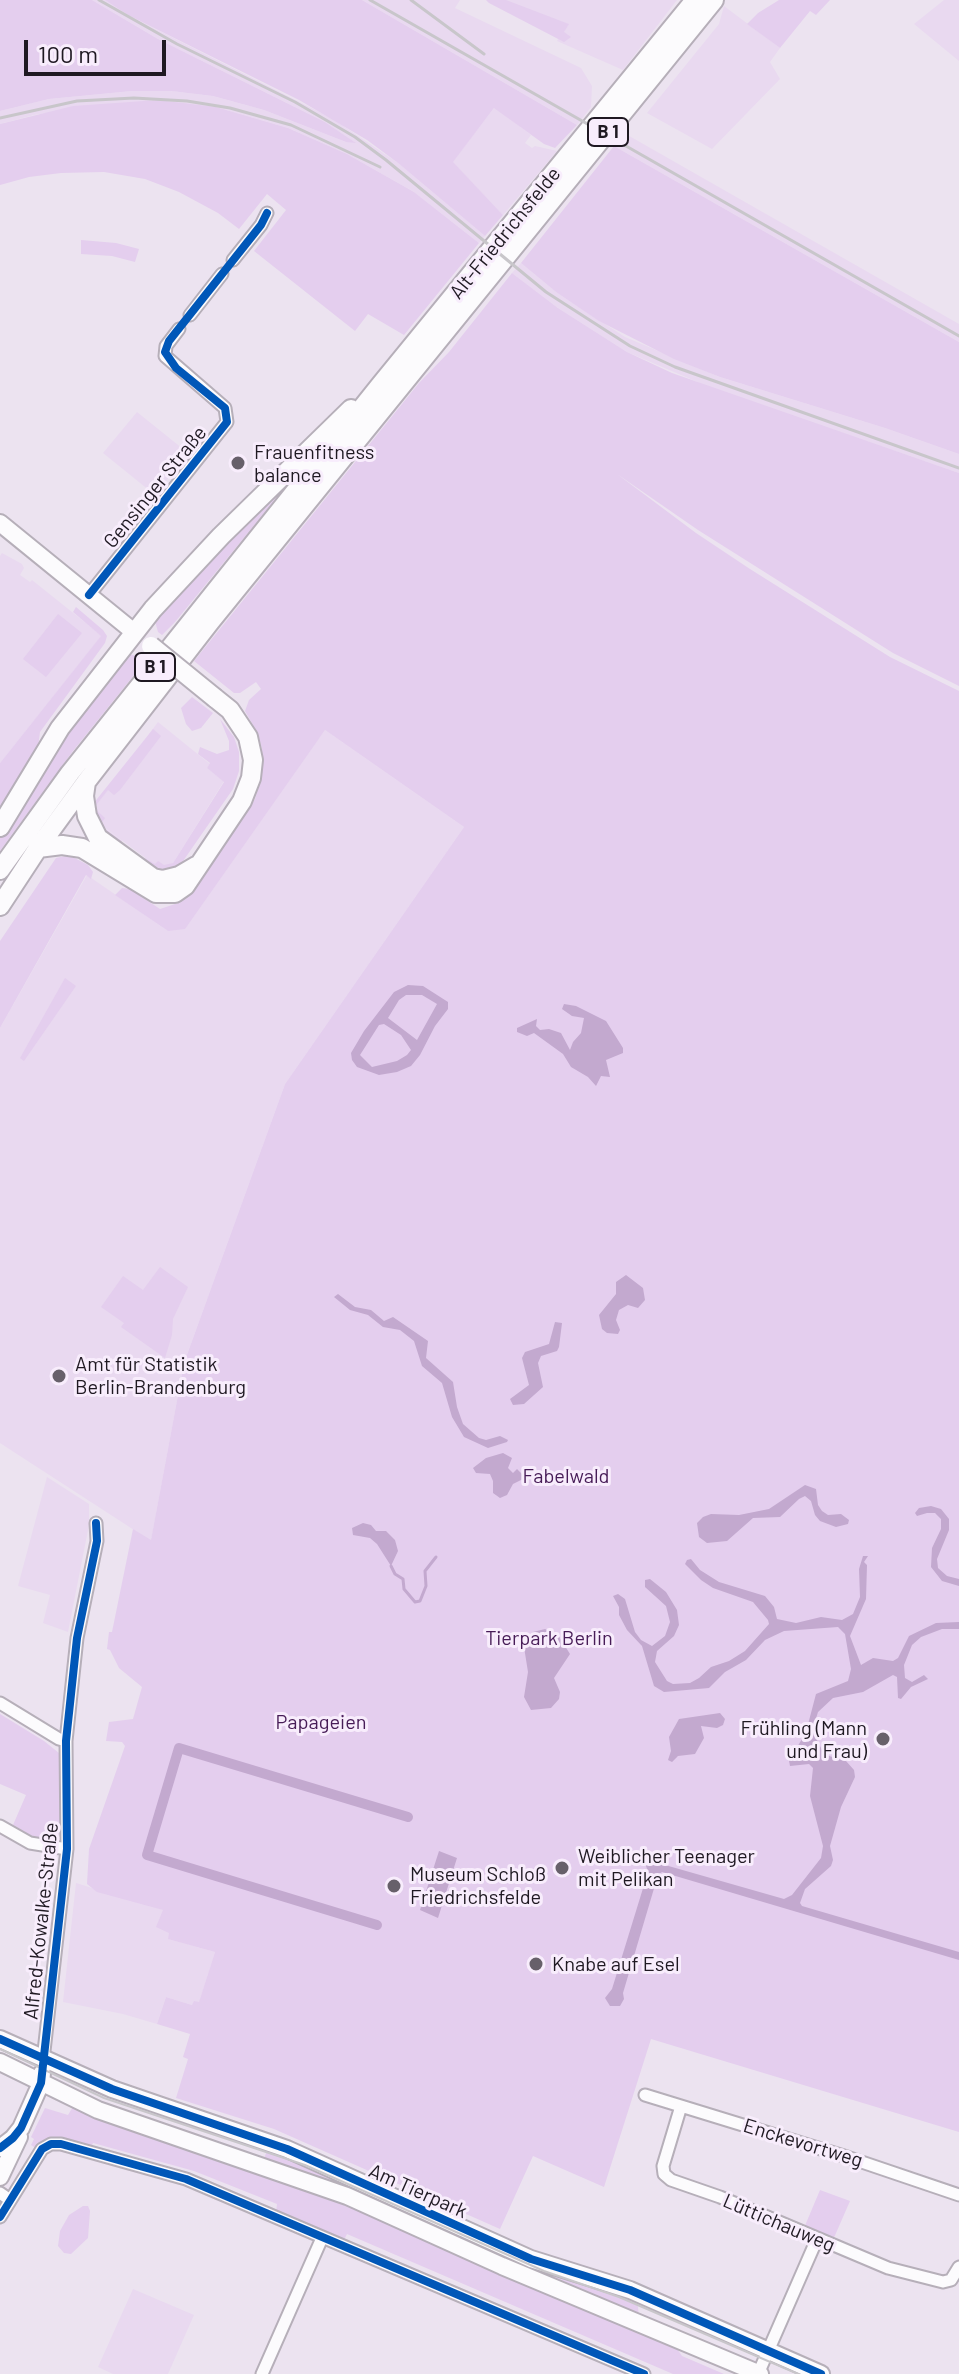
<!DOCTYPE html>
<html>
<head>
<meta charset="utf-8">
<style>
  body { margin:0 }
  #map { position:relative; width:959px; height:2374px; overflow:hidden; background:#ece3f0; font-family:Barlow,sans-serif }
  canvas { display:block }
  .scale { position:absolute; left:24px; top:40px; width:142px; height:36px; box-sizing:border-box; border:4px solid #1f1922; border-top:0; padding-left:10px; font-size:24px; line-height:28px; white-space:nowrap; color:#1f1922; -webkit-text-stroke:6px #f8edfc; paint-order:stroke }
</style>
</head>
<body>
<div id="map">
<canvas width="959" height="2374"></canvas>
<div class="scale">100 m</div>
</div>
<script>
const ctx = document.querySelector('canvas').getContext('2d');
ctx.lineJoin = 'round';
function fillPath(path, color) { ctx.fillStyle = color; ctx.fill(path, 'evenodd'); }
const shape = rows => new Path2D(rows.map(r => 'M' + r).join(''));
function trace(path, color, width, dash) { ctx.strokeStyle = color; ctx.lineWidth = width; ctx.lineCap = dash ? 'butt' : 'round'; ctx.setLineDash(dash || []); ctx.stroke(path); }
function drawText(font, color, halo, rows, align = 'center') {
  ctx.font = font + ' Barlow,sans-serif'; ctx.lineWidth = 6; ctx.setLineDash([]); ctx.textBaseline = 'middle'; ctx.strokeStyle = halo; ctx.fillStyle = color; for (const [text, x, y, turn = 0] of rows) {
    ctx.save(); ctx.translate(x, y); ctx.rotate((+turn || 0) * Math.PI / 180); ctx.textAlign = isNaN(turn) ? turn : align; if (halo) ctx.strokeText(text, 0, 0); ctx.fillText(text, 0, 0); ctx.restore();
  }
}
fillPath(shape([
  [92,0,105,0,128,15,333,119,398,163,485,236,479,243,414,192,347,154,288,128,216,107,38,114,0,124,0,111,49,99,132,91,171,91,213,96,264,110,346,142,354,142,325,122,158,39],
  [362,0,460,0,455,8,581,68,592,86,591,107,577,125],
  [503,0,677,0,623,70,557,41,568,24],
  [944,0,959,0,959,61,914,24],
  [724,6,780,48,770,62,780,79,712,149,647,113,719,24],
  [495,107,531,135,525,143,532,148,535,146,557,151,503,215,452,162],
  [624,133,959,324,959,342,614,146],
  [521,263,556,292,625,337,720,377,885,428,959,454,959,473,714,389,627,352,558,308,512,273],
  [137,412,188,453,155,495,103,453],
  [2,553,22,564,24,568,20,575,30,582,32,580,102,636,0,763,0,556],
  [158,722,210,764,207,768,224,781,173,863,169,865,155,865,100,824,94,808],
  [325,730,464,827,285,1084,184,1363,151,1541,0,1443,0,1028,87,875,168,931],
  [47,1477,89,1504,89,1525,68,1632,43,1623,50,1595,18,1586],
  [76,1883,164,1910,163,1928,170,1933,169,1939,215,1952,199,2003,192,2005,166,1997,157,2024,123,2014,63,2002],
  [133,2289,194,2315,168,2374,113,2374,98,2367]
]), '#e9d9f0');
fillPath(shape([
  [0,0,92,0,158,39,325,122,356,143,346,142,264,110,213,96,171,91,132,91,49,99,0,111],
  [105,0,362,0,577,125,555,148,544,144,494,108,453,162,503,215,485,236,398,163,367,140,299,100,128,15],
  [486,0,506,0,569,24,564,32,571,37,564,42,489,3],
  [779,0,830,0,816,15,810,11,780,48,747,24,758,13],
  [158,100,216,107,288,128,347,154,414,192,479,243,404,335,368,314,355,331,254,251,286,210,267,194,239,229,218,213,179,192,145,179,104,172,61,173,29,177,0,185,0,124,73,106],
  [614,146,959,342,959,454,885,428,720,377,674,359,599,321,556,292,521,263],
  [81,240,116,243,139,249,135,262,112,256,81,254],
  [512,273,558,308,627,352,672,373,959,473,959,686,893,653,698,530,617,474,696,533,750,569,890,657,959,691,959,2132,651,2039,604,2187,533,2156,500,2229,274,2129,176,2098,188,2059,183,2057,190,2034,157,2024,166,1997,192,2005,194,2001,199,2002,215,1952,168,1939,169,1933,156,1927,163,1910,97,1892,87,1884,89,1849,125,1746,122,1742,106,1741,109,1722,133,1719,142,1687,119,1668,110,1650,107,1649,109,1632,112,1632,113,1627,133,1529,151,1540,184,1363,285,1084,464,827,325,730,185,929,168,931,115,895,122,888,130,889,160,909,178,903,202,876,255,799,261,778,262,749,258,734,245,711,249,700,261,689,256,682,240,693,234,693,194,661,419,383,449,352],
  [307,461,175,622,162,635,158,632,155,621,174,594],
  [76,607,103,630,107,636,105,643,40,732,37,755,0,816,0,763,101,636,73,612],
  [58,614,82,633,46,677,23,659],
  [126,653,147,659,73,751,0,851,0,837,12,816,60,742],
  [192,697,213,713,201,728,192,731,186,724,181,708],
  [220,719,234,737,239,752,239,771,233,789,181,864,170,871,158,871,143,861,145,858,155,864,158,861,164,865,173,863,224,782,207,768,210,763,198,754,200,747,217,754,229,750,229,741],
  [153,729,161,736,120,790,114,795,108,790,94,808,105,818,100,825,122,841,121,843,108,837,94,821,93,804],
  [69,855,88,865,93,872,91,879,86,875,0,1028,0,941,56,858],
  [65,978,76,986,24,1061,20,1058],
  [160,1267,188,1287,173,1319,172,1335,165,1358,121,1327,124,1323,101,1307,123,1276,143,1290],
  [0,1714,44,1741,59,1753,61,1812,58,1838,55,1840,33,1837,13,1825,26,1795,0,1784],
  [74,2105,310,2188,675,2346,682,2356,724,2374,673,2374,347,2234,343,2242,276,2212,277,2204,194,2171,93,2143,91,2148,37,2149,31,2145,34,2139,31,2137,45,2108,68,2115],
  [268,2147,637,2297,639,2317,263,2162],
  [820,2190,850,2201,833,2240,804,2228],
  [83,2206,88,2206,90,2211,88,2238,71,2254,64,2253,58,2246,60,2231,69,2215]
]), '#e4ceee');
fillPath(shape([
  [408,985,423,986,448,1002,448,1009,435,1026,420,1055,411,1066,397,1072,379,1075,357,1067,352,1060,351,1053,364,1031,394,992],
  [406,995,422,995,437,1004,417,1040,388,1018,399,1000],
  [384,1024,401,1035,411,1050,407,1055,397,1061,372,1067,360,1055,379,1025],
  [564,1004,576,1006,606,1021,623,1048,623,1053,606,1060,610,1077,601,1076,596,1086,588,1077,571,1067,563,1054,534,1033,527,1036,517,1032,517,1028,537,1019,536,1026,540,1030,549,1029,561,1033,570,1050,573,1042,581,1033,584,1018,572,1016,562,1009],
  [626,1275,643,1288,645,1300,638,1308,628,1305,619,1310,616,1320,620,1330,618,1334,607,1333,602,1329,599,1315,616,1294,616,1282],
  [338,1294,355,1307,371,1310,384,1321,393,1317,428,1341,426,1358,453,1382,457,1407,463,1424,479,1438,486,1440,500,1436,508,1440,507,1442,488,1448,464,1437,452,1417,442,1383,422,1366,414,1341,400,1330,383,1327,368,1315,350,1310,334,1297],
  [555,1322,562,1323,559,1347,557,1351,541,1356,538,1363,543,1387,524,1404,513,1405,510,1399,529,1385,522,1358,525,1352,549,1344],
  [503,1453,512,1458,508,1468,513,1473,517,1469,524,1476,523,1479,513,1484,507,1495,500,1498,493,1493,493,1481,490,1474,476,1473,473,1468,486,1458],
  [805,1485,816,1489,818,1505,822,1511,828,1515,841,1514,849,1520,848,1524,836,1527,820,1521,815,1515,811,1501,805,1496,799,1499,780,1517,753,1518,727,1541,707,1543,699,1537,697,1523,703,1517,711,1514,739,1515,769,1509],
  [931,1506,941,1509,949,1519,949,1530,937,1559,938,1568,947,1576,959,1579,959,1586,942,1581,931,1567,932,1548,941,1529,941,1519,935,1513,927,1513,917,1516,915,1513,919,1508],
  [363,1523,371,1525,376,1531,386,1531,395,1540,398,1551,391,1566,377,1544,370,1538,353,1535,352,1528],
  [863,1556,868,1556,864,1562,867,1565,866,1599,850,1636,861,1665,873,1658,893,1661,898,1658,909,1636,936,1623,959,1622,959,1629,942,1629,921,1637,912,1645,904,1665,905,1678,912,1682,924,1675,928,1679,911,1687,901,1699,898,1698,897,1677,893,1675,863,1692,833,1698,818,1712,814,1725,817,1740,822,1750,829,1756,846,1761,854,1770,855,1777,841,1807,830,1846,833,1860,831,1866,805,1889,800,1903,802,1906,959,1952,959,1960,662,1872,658,1875,623,1993,624,1999,620,2006,610,2006,605,1998,612,1989,648,1872,646,1866,649,1859,659,1858,665,1865,784,1899,792,1895,821,1858,823,1846,810,1796,813,1768,809,1764,790,1766,789,1761,806,1732,816,1694,848,1681,851,1669,845,1634,838,1627,784,1631,765,1640,746,1660,725,1672,709,1688,664,1692,654,1686,642,1646,627,1630,619,1615,619,1607,613,1596,618,1594,625,1599,635,1632,641,1640,652,1646,665,1636,670,1622,666,1606,645,1587,645,1580,650,1579,666,1592,677,1610,679,1625,674,1636,657,1651,655,1662,667,1681,673,1684,690,1683,699,1678,711,1667,729,1661,745,1651,769,1624,768,1620,753,1602,713,1588,701,1580,685,1564,687,1560,691,1559,700,1570,719,1582,765,1596,774,1607,777,1619,796,1623,821,1617,842,1620,853,1614,860,1597,859,1569],
  [545,1629,558,1635,570,1654,554,1678,560,1692,559,1699,551,1708,531,1710,524,1697,528,1672,524,1647,533,1632],
  [720,1713,725,1719,723,1725,717,1728,701,1726,704,1738,695,1754,678,1756,672,1762,668,1760,671,1751,669,1737,679,1719],
  [439,1851,457,1858,438,1918,420,1910]
]), '#c3a9cf');
trace(shape([
  [391,1566,395,1574,403,1579,404,1589,415,1602,420,1601,426,1586,425,1571,436,1557]
]), '#c3a9cf', 3);
trace(shape([
  [377,1925,147,1855,179,1748,408,1817]
]), '#c3a9cf', 10);
const street = shape([
  [233,260,261,225,267,213],
  [190,315,222,274],
  [89,595,227,422,225,408,165,356,166,346,179,329],
  [0,1703,59,1739,66,1741],
  [0,1826,30,1843,67,1849],
  [43,2060,67,1849,66,1741,77,1638,97,1541,96,1523],
  [645,2095,847,2157,959,2195],
  [681,2106,663,2166,664,2174,671,2180,720,2197,888,2268,943,2282,951,2280,959,2267],
  [0,2193,10,2200],
  [0,2217,42,2149,51,2144,61,2144,186,2179,644,2374],
  [262,2374,322,2238],
  [758,2374,817,2239]
]);
const secondary = shape([
  [0,523,134,632],
  [0,2039,112,2089,287,2149,531,2259,630,2290,821,2374],
  [0,2062,98,2110,347,2196,502,2266,760,2374],
  [0,2148,13,2138,21,2128,41,2083,42,2073],
  [0,2177,19,2137]
]);
const primary = shape([
  [86,782,84,796,87,816,98,838,153,878,163,880,179,876,196,866],
  [0,827,60,728,153,609,221,536,351,409],
  [38,848,62,845,82,848,156,893,175,893,185,886,242,801,251,778,253,760,248,737,230,710,215,698],
  [0,870,70,773,381,384,695,0],
  [0,906,38,848,86,782,210,622,714,0]
]);
trace(street, '#b6afb9', 15);
trace(secondary, '#b6afb9', 20);
trace(primary, '#b6afb9', 22);
trace(street, '#fcfbfd', 11);
trace(secondary, '#fcfbfd', 16);
trace(primary, '#fcfbfd', 18);
trace(shape([
  [0,2049,104,2098,305,2165,544,2271,619,2297,798,2374]
]), '#c8c6ca', 2);
trace(shape([
  [99,0,177,44,295,102,355,137,386,160,546,292,630,346,675,367,959,468],
  [370,0,959,336],
  [411,0,484,54],
  [0,118,77,101,134,98,187,101,230,108,291,125,380,167]
]), '#c8c6ca', 3);
const primaryBridge = shape([
  [151,646,215,698]
]);
trace(primaryBridge, '#b6afb9', 22, []);
trace(primaryBridge, '#fcfbfd', 18);
trace(shape([
  [89,595,227,422,225,408,176,368,165,352,169,341,261,225,267,213],
  [0,2039,112,2089,287,2149,531,2259,630,2290,821,2374],
  [0,2148,13,2138,21,2128,41,2083,67,1849,66,1741,77,1638,97,1541,96,1523],
  [0,2217,42,2149,51,2144,61,2144,186,2179,644,2374]
]), '#0057b8', 8);
for (const [x, y, r, color] of [
  [238,463,8,"#67606a"],
  [59,1376,8,"#67606a"],
  [883,1739,8,"#67606a"],
  [562,1868,8,"#67606a"],
  [394,1886,8,"#67606a"],
  [536,1964,8,"#67606a"]
]) { const dot = new Path2D(); dot.arc(x, y, r, 0, 2 * Math.PI); ctx.fillStyle = color; ctx.fill(dot); trace(dot, '#f8edfc', 3); }
for (const [x, y, w] of [
  [608,132,40],
  [155,667,40]
]) { const box = new Path2D(); box.roundRect(x - w / 2, y - 14, w, 28, 6); ctx.fillStyle = '#f8edfc'; ctx.fill(box); trace(box, '#1f1922', 2); }
drawText('bold 18px', '#1f1922', null, [
  ["B 1",608,132],
  ["B 1",155,667]
]);
drawText('20px', '#1f1922', '#f8edfc', [
  ["Alt-Friedrichsfelde",505,233,-51],
  ["Gensinger Straße",155,487,-51],
  ["Alfred-Kowalke-Straße",41,1921,-84],
  ["Enckevortweg",803,2143,17],
  ["Am Tierpark",418,2191,24],
  ["Lüttichauweg",779,2223,23]
]);
drawText('20px', '#1f1922', '#f8edfc', [
  ["Frauenfitness",254,452],
  ["balance",254,475],
  ["Amt für Statistik",75,1364],
  ["Berlin-Brandenburg",75,1387],
  ["Frühling (Mann",867,1728,"right"],
  ["und Frau)",867,1751,"right"],
  ["Weiblicher Teenager",578,1856],
  ["mit Pelikan",578,1879],
  ["Museum Schloß",410,1874],
  ["Friedrichsfelde",410,1897],
  ["Knabe auf Esel",552,1964]
], 'left');
drawText('20px', '#471c57', '#f8edfc', [
  ["Fabelwald",566,1476],
  ["Tierpark Berlin",549,1638],
  ["Papageien",321,1722]
]);
</script>
</body>
</html>
